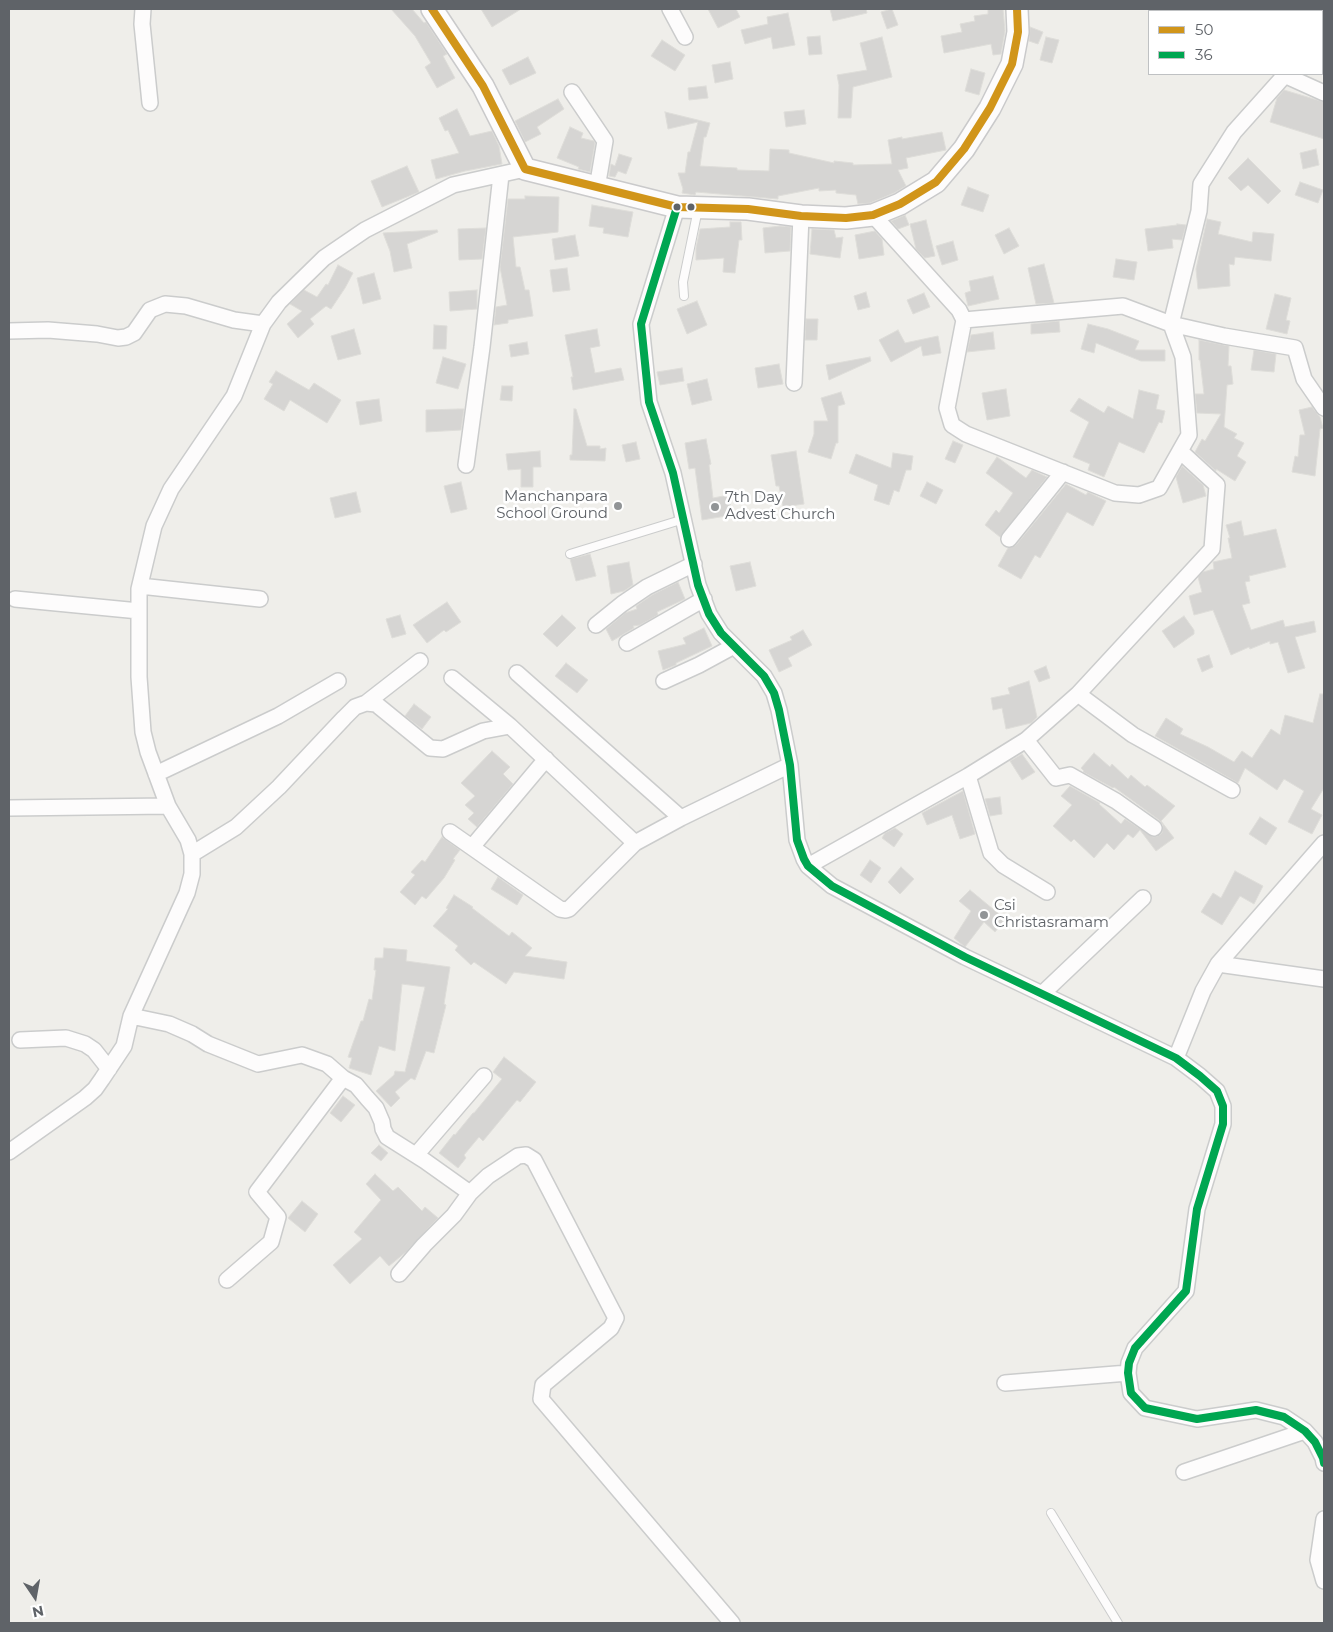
<!DOCTYPE html>
<html>
<head>
<meta charset="utf-8">
<style>
  body { margin:0 }
  #map { position:relative; width:1333px; height:1632px; overflow:hidden; background:#efeeea; font-family:Montserrat,sans-serif }
  canvas { display:block }
  .frame { position:absolute; inset:0; border:10px solid #5f6368; pointer-events:none }
  .legend { position:absolute; left:1148px; top:10px; width:175px; height:65px; box-sizing:border-box; background:#fff; border:1px solid #bfc1c3; margin:0; padding:6px 9px; list-style:none; font-size:15px; color:#5f6368 }
  .legend li { display:flex; align-items:center; gap:10px; height:25px }
  .legend b { width:25px; border:1px solid #bfc1c3 }
  .north { position:absolute; left:10px; top:1572px; width:50px; height:50px; -webkit-text-stroke:4px #fff; paint-order:stroke; rotate:168deg; font-size:14px; font-weight:700; line-height:20px; text-align:center; color:#5f6368 }
  .north::after { content:''; display:block; margin:auto; width:18px; height:22px; background:#5f6368; clip-path:polygon(50% 0,100% 100%,50% 72%,0 100%) }
</style>
</head>
<body>
<div id="map">
<canvas width="1333" height="1632"></canvas>
<div class="frame"></div>
<ul class="legend">
<li><b style="height:6px;background:#d1951a"></b>50</li>
<li><b style="height:6px;background:#00a651"></b>36</li>
</ul>
<div class="north">N</div>
</div>
<script>
const ctx = document.querySelector('canvas').getContext('2d');
ctx.lineJoin = 'round';
function fillPath(path, color) { ctx.fillStyle = color; ctx.fill(path, 'evenodd'); }
const shape = rows => new Path2D(rows.map(r => 'M' + r).join(''));
function trace(path, color, width, dash) { ctx.strokeStyle = color; ctx.lineWidth = width; ctx.lineCap = dash ? 'butt' : 'round'; ctx.setLineDash(dash || []); ctx.stroke(path); }
function drawText(font, color, halo, rows, align = 'center') {
  ctx.font = font + ' Montserrat,sans-serif'; ctx.lineWidth = 5; ctx.setLineDash([]); ctx.textBaseline = 'middle'; ctx.strokeStyle = halo; ctx.fillStyle = color; for (const [text, x, y, turn = 0] of rows) {
    ctx.save(); ctx.translate(x, y); ctx.rotate((+turn || 0) * Math.PI / 180); ctx.textAlign = isNaN(turn) ? turn : align; if (halo) ctx.strokeText(text, 0, 0); ctx.fillText(text, 0, 0); ctx.restore();
  }
}
const building = shape([
  [391,9,412,9,424,23,426,22,447,54,443,56,455,78,437,88,425,67,431,63,415,36,391,9],
  [481,9,521,9,492,27,481,9],
  [708,9,736,9,740,17,718,28,708,9],
  [830,9,866,9,867,13,833,21,830,9],
  [892,9,898,25,887,29,881,12,892,9],
  [988,9,1003,9,1005,31,1001,54,993,55,991,44,944,53,941,36,962,32,960,24,975,21,974,16,988,14,988,9],
  [788,13,795,45,773,49,771,37,745,44,741,30,768,24,767,17,788,13],
  [1030,27,1043,32,1038,44,1029,41,1030,27],
  [820,36,822,54,809,55,807,37,820,36],
  [882,37,892,77,853,87,851,118,838,118,839,85,837,75,867,70,860,43,882,37],
  [1046,37,1059,40,1052,63,1040,60,1046,37],
  [662,40,685,55,675,71,651,56,662,40],
  [528,57,536,73,510,85,502,70,528,57],
  [730,62,733,79,715,83,712,65,730,62],
  [971,69,985,73,979,95,965,91,971,69],
  [706,86,708,98,689,100,688,88,706,86],
  [1284,90,1324,102,1324,139,1270,122,1277,98,1284,90],
  [558,99,564,109,537,127,541,134,525,142,515,121,558,99],
  [457,109,470,136,492,131,499,146,502,164,465,171,436,179,431,160,459,153,448,130,445,131,439,118,457,109],
  [804,110,806,124,786,127,784,112,804,110],
  [665,112,710,123,706,137,704,137,700,166,737,168,737,170,769,171,770,149,789,150,789,153,834,163,834,161,853,163,853,165,892,164,888,140,902,137,902,139,942,132,946,150,906,158,908,168,898,170,906,186,894,193,870,203,858,204,856,195,836,193,836,190,819,191,819,188,778,196,778,199,696,192,695,195,682,193,683,189,678,173,685,173,688,152,690,152,698,122,668,129,665,112],
  [570,127,583,133,581,138,594,141,595,143,590,172,578,169,579,167,557,158,570,127],
  [1316,149,1319,165,1303,169,1300,153,1316,149],
  [619,154,632,158,626,174,618,171,615,177,609,176,611,164,615,166,619,154],
  [1248,158,1281,191,1268,204,1248,185,1241,191,1228,178,1248,158],
  [407,166,419,192,382,207,371,181,407,166],
  [1300,182,1323,190,1318,203,1295,195,1300,182],
  [968,187,989,195,983,212,961,205,968,187],
  [525,196,559,197,558,232,513,237,516,267,520,267,525,290,529,290,533,316,508,320,508,323,494,325,496,307,507,305,500,267,508,199,525,199,525,196],
  [592,205,633,212,628,237,603,233,604,228,589,226,592,205],
  [905,215,909,225,898,229,891,221,905,215],
  [1207,219,1221,222,1218,234,1252,242,1253,232,1274,234,1271,261,1235,257,1234,265,1229,264,1230,286,1198,289,1196,269,1207,219],
  [926,220,935,256,925,258,916,249,910,224,926,220],
  [730,222,741,222,742,240,739,240,735,273,723,272,724,258,696,260,696,248,700,229,730,227,730,222],
  [1177,224,1186,225,1182,240,1172,239,1173,248,1148,251,1145,229,1177,225,1177,224],
  [780,226,791,227,790,251,765,253,763,228,780,226],
  [486,228,482,259,459,260,458,229,486,228],
  [1009,228,1019,246,1004,254,995,235,1009,228],
  [812,229,834,230,836,238,843,237,840,258,810,254,812,229],
  [437,230,438,232,407,244,412,268,394,272,390,251,383,233,437,230],
  [875,231,882,239,884,255,859,259,855,235,875,231],
  [575,235,579,256,555,260,552,239,575,235],
  [953,241,958,260,942,265,936,246,953,241],
  [1116,259,1137,262,1134,280,1113,277,1116,259],
  [1044,264,1054,303,1036,304,1028,268,1044,264],
  [338,265,353,273,345,288,331,309,326,306,310,319,314,324,298,338,287,324,302,311,290,304,304,290,317,297,326,284,328,285,338,265],
  [567,268,570,290,553,292,550,270,567,268],
  [374,273,381,299,363,304,357,278,374,273],
  [993,276,999,299,968,306,965,293,971,291,969,281,993,276],
  [477,290,477,309,450,311,449,292,477,290],
  [866,292,870,307,858,310,854,296,866,292],
  [924,293,930,307,913,314,907,300,924,293],
  [1275,294,1291,298,1286,320,1290,321,1287,334,1266,329,1275,294],
  [697,301,707,325,687,334,677,309,697,301],
  [806,319,818,319,817,340,805,340,806,319],
  [1059,321,1060,332,1031,334,1031,324,1059,321],
  [1088,324,1108,329,1139,341,1135,350,1165,350,1165,361,1141,361,1096,343,1094,353,1081,349,1088,324],
  [434,325,447,326,446,349,433,349,434,325],
  [354,329,361,354,338,360,331,336,354,329],
  [597,329,600,346,590,348,595,373,621,368,624,380,573,390,571,377,573,377,565,335,597,329],
  [898,330,905,343,938,336,941,353,923,356,921,346,891,362,879,340,898,330],
  [993,332,995,349,967,352,971,335,993,332],
  [1199,340,1229,346,1228,366,1231,366,1233,384,1227,385,1224,427,1237,434,1234,438,1244,443,1237,456,1246,462,1235,481,1216,469,1216,471,1195,452,1202,439,1205,441,1221,414,1197,413,1195,394,1204,394,1200,360,1199,360,1199,340],
  [527,342,529,354,511,357,509,345,527,342],
  [1254,350,1276,354,1274,372,1251,370,1254,350],
  [443,357,466,364,458,389,436,383,443,357],
  [870,357,871,361,829,380,826,365,870,357],
  [779,364,783,384,758,388,755,368,779,364],
  [682,368,684,381,660,385,657,372,682,368],
  [276,371,309,390,314,383,341,400,327,423,290,400,284,411,264,399,273,384,269,382,276,371],
  [707,379,712,400,692,405,687,384,707,379],
  [502,386,513,386,512,401,500,400,502,386],
  [1006,389,1010,416,987,420,982,393,1006,389],
  [1139,390,1159,395,1156,409,1165,411,1162,423,1159,422,1144,453,1119,442,1104,477,1088,470,1090,464,1073,457,1089,422,1070,411,1079,398,1104,413,1108,406,1133,419,1139,390],
  [841,392,845,404,838,406,838,443,836,443,831,459,808,452,814,434,814,421,828,421,821,398,841,392],
  [379,399,382,421,360,425,356,402,379,399],
  [1312,407,1320,417,1323,428,1320,429,1315,476,1292,472,1295,456,1298,457,1300,435,1305,435,1299,410,1312,407],
  [458,409,464,409,461,430,426,432,426,410,458,409],
  [574,409,576,409,587,446,600,446,600,449,606,448,605,461,570,460,570,455,572,455,574,409],
  [706,439,711,464,709,465,713,498,729,495,732,515,702,520,695,468,689,469,685,443,706,439],
  [953,441,963,445,955,463,945,459,953,441],
  [636,442,640,459,626,462,622,445,636,442],
  [540,451,541,467,533,467,533,487,521,487,521,469,508,470,506,454,540,451],
  [796,451,804,504,783,507,779,486,776,486,771,455,796,451],
  [893,453,913,456,911,470,906,470,899,492,894,490,889,505,874,500,878,485,849,473,856,454,891,468,893,453],
  [997,457,1026,478,1032,470,1047,477,1000,537,985,525,996,510,999,513,1013,493,986,473,997,457],
  [1182,466,1203,485,1206,496,1183,503,1176,477,1182,466],
  [461,482,467,509,451,513,444,486,461,482],
  [927,482,943,490,936,504,920,496,927,482],
  [1066,484,1086,495,1088,492,1106,501,1093,526,1067,512,1040,558,1035,555,1021,579,998,566,1008,548,1016,545,1066,484],
  [356,492,361,512,335,518,330,498,356,492],
  [1241,521,1244,536,1276,529,1286,567,1249,576,1250,581,1245,582,1250,603,1242,605,1251,630,1283,620,1285,627,1314,621,1316,632,1295,637,1305,668,1288,673,1278,642,1270,644,1270,641,1250,649,1249,647,1231,655,1213,610,1194,615,1189,596,1202,592,1198,577,1203,572,1214,569,1213,562,1232,558,1228,538,1230,538,1226,525,1241,521],
  [590,554,596,576,576,581,570,559,590,554],
  [629,562,633,585,624,591,611,594,607,566,629,562],
  [750,562,756,586,736,591,730,566,750,562],
  [678,582,685,599,657,612,658,615,640,625,633,626,634,628,612,641,606,629,625,613,637,609,636,606,652,595,678,582],
  [447,602,461,622,446,632,444,630,427,643,413,625,447,602],
  [400,615,406,634,392,638,386,619,400,615],
  [562,615,576,628,557,647,543,634,562,615],
  [1184,616,1194,630,1194,634,1174,648,1162,631,1184,616],
  [704,628,712,646,676,663,676,665,663,670,658,651,686,644,683,638,704,628],
  [803,630,812,645,788,658,792,666,779,672,769,650,792,640,790,637,803,630],
  [1209,655,1213,667,1202,672,1197,659,1209,655],
  [566,663,588,680,577,693,555,676,566,663],
  [1046,666,1050,678,1039,682,1034,671,1046,666],
  [1029,681,1037,717,1031,723,1006,729,1002,708,993,710,991,698,1010,694,1008,688,1029,681],
  [1320,694,1324,694,1324,788,1311,809,1322,815,1312,834,1288,822,1304,791,1284,779,1277,790,1245,768,1238,783,1155,736,1166,718,1183,729,1180,734,1208,747,1234,762,1242,751,1252,758,1271,729,1280,735,1285,715,1313,723,1320,694],
  [414,704,431,717,422,729,405,716,414,704],
  [492,751,510,767,503,774,513,784,477,827,468,819,474,813,465,805,475,796,461,783,492,751],
  [1094,753,1110,767,1112,764,1128,779,1131,775,1145,787,1147,785,1175,806,1161,821,1174,838,1156,851,1140,830,1133,838,1128,834,1114,850,1107,843,1094,858,1074,839,1071,842,1053,826,1072,805,1061,796,1070,786,1100,803,1099,804,1121,824,1125,819,1153,837,1158,836,1162,833,1163,825,1159,820,1114,787,1113,788,1083,772,1084,771,1081,768,1094,753],
  [1022,754,1035,772,1022,780,1010,761,1022,754],
  [963,791,975,834,960,839,952,815,927,825,922,813,963,791],
  [1000,797,1002,814,990,816,985,799,1000,797],
  [1260,817,1277,828,1266,845,1249,834,1260,817],
  [895,828,903,834,894,847,882,838,885,833,895,828],
  [442,837,460,850,453,859,455,860,444,878,426,899,422,896,415,905,400,892,415,875,411,872,422,860,425,862,442,837],
  [870,860,881,868,871,883,860,875,870,860],
  [901,867,914,879,900,894,888,882,901,867],
  [1235,871,1263,886,1254,904,1240,896,1222,925,1201,912,1213,893,1221,898,1235,871],
  [498,877,523,895,517,905,491,889,498,877],
  [970,890,1005,919,995,932,984,922,965,947,954,938,971,911,959,901,970,890],
  [454,895,473,907,472,908,509,936,512,932,532,948,525,956,567,962,564,979,514,972,506,984,474,962,471,965,455,950,458,946,433,926,448,909,446,908,454,895],
  [384,948,407,950,406,961,450,967,444,1004,446,1005,434,1053,426,1051,415,1080,411,1078,395,1092,400,1098,391,1107,376,1091,394,1075,395,1071,405,1072,425,987,402,984,395,1051,379,1046,371,1075,349,1068,352,1058,348,1057,361,1021,363,1021,369,999,372,1000,376,970,374,970,375,958,383,958,384,948],
  [504,1057,536,1082,520,1102,517,1100,483,1141,479,1137,464,1155,466,1158,458,1168,439,1153,454,1134,455,1135,473,1113,474,1113,502,1079,493,1072,504,1057],
  [343,1096,355,1105,341,1122,330,1113,343,1096],
  [379,1145,388,1153,381,1161,371,1153,379,1145],
  [375,1174,393,1191,398,1187,422,1211,425,1207,438,1218,406,1252,389,1266,380,1256,350,1284,333,1265,362,1239,354,1232,381,1200,366,1184,375,1174],
  [302,1201,318,1214,305,1232,288,1218,302,1201]
]);
fillPath(building, '#d6d5d3');
trace(building, '#deddd9', 1);
const lane = shape([
  [684,296,683,282,698,209],
  [570,554,684,519],
  [1051,1513,1118,1623]
]);
const street = shape([
  [143,9,142,24,150,103],
  [670,9,685,37],
  [1168,9,1172,11],
  [1282,74,1324,93],
  [572,92,605,141,597,188],
  [677,207,641,324,649,402,673,473,698,585,709,614,721,633,764,676,774,693,779,710,790,765,797,840,804,859,808,866,832,886,965,957,1176,1058,1200,1076,1217,1091,1223,1106,1223,1124,1197,1209,1186,1291,1135,1348,1129,1363,1128,1373,1131,1393,1145,1408,1197,1419,1256,1410,1284,1417,1305,1431,1315,1442,1323,1458,1324,1463],
  [873,215,959,310,964,320,947,408,952,425,966,434,1115,493,1139,495,1159,488,1189,435,1183,357,1171,324,1199,211,1201,184,1234,132,1285,75],
  [964,320,1123,306,1171,324,1224,336,1295,348,1304,379,1324,408],
  [9,331,48,330,97,334,118,338,126,337,134,333,150,310,165,304,186,306,234,320,263,324],
  [794,383,801,216],
  [466,465,482,347,501,175],
  [1009,539,1063,472],
  [140,586,260,599],
  [15,599,139,611],
  [596,625,622,604,647,587,694,564],
  [627,643,704,599],
  [517,673,681,818],
  [452,678,510,726],
  [664,681,699,665,734,646],
  [1078,694,1212,549,1217,485,1180,451],
  [366,703,420,661],
  [1026,740,1056,778,1070,775,1116,801,1154,828],
  [156,774,278,716,338,681],
  [968,776,991,853,1003,865,1047,892],
  [9,808,168,806],
  [450,832,560,909,566,910,569,909,635,843,681,818,790,765],
  [472,847,546,759],
  [192,854,236,827,279,787,344,718,355,707,366,703,376,704,430,748,443,749,483,731,510,726,635,843],
  [808,866,968,776,1026,740,1078,694,1133,735,1232,790],
  [1218,964,1324,979],
  [1042,994,1143,898],
  [131,1016,169,1024,192,1034,208,1044,258,1064,302,1055,327,1064,343,1078,356,1085,367,1098,376,1108,382,1122,383,1129,387,1137,425,1161,470,1193,454,1215,424,1245,399,1274],
  [20,1040,66,1038,85,1044,94,1050,109,1069],
  [1176,1058,1203,991,1218,964,1324,843],
  [9,1152,85,1098,95,1089,102,1079,124,1046,131,1016,187,893,192,874,192,854,188,840,168,806,148,752,143,732,139,677,139,589,154,526,171,489,234,396,263,324,279,302,324,258,365,230,453,185,525,169],
  [416,1155,484,1076],
  [470,1193,488,1176,518,1156,526,1155,534,1160,616,1318,611,1328,543,1385,541,1399,732,1623],
  [227,1280,271,1242,278,1217,257,1192,343,1078],
  [1005,1383,1128,1373],
  [1184,1472,1305,1431],
  [1324,1519,1318,1560,1324,1581]
]);
const secondary = shape([
  [432,9,483,86,525,169,677,207,748,209,801,216,846,218,873,215,900,204,936,182,964,149,990,108,1012,64,1018,32,1017,9]
]);
trace(lane, '#cbcccc', 10);
trace(street, '#cbcccc', 18);
trace(secondary, '#cacacb', 24);
trace(lane, '#fdfcfc', 8);
trace(street, '#fdfcfc', 15);
trace(secondary, '#fdfcfc', 21);
trace(shape([
  [432,9,483,86,525,169,677,207,748,209,801,216,846,218,873,215,900,204,936,182,964,149,990,108,1012,64,1018,32,1017,9]
]), '#d1951a', 8);
trace(shape([
  [677,207,641,324,649,402,673,473,698,585,709,614,721,633,764,676,774,693,779,710,790,765,797,840,804,859,808,866,832,886,965,957,1176,1058,1200,1076,1217,1091,1223,1106,1223,1124,1197,1209,1186,1291,1135,1348,1129,1363,1128,1373,1131,1393,1145,1408,1197,1419,1256,1410,1284,1417,1305,1431,1315,1442,1323,1458,1324,1463]
]), '#00a651', 8);
for (const [x, y, r, color] of [
  [677,207,4.5,"#5f6368"],
  [691,207,4.5,"#5f6368"],
  [618,506,5,"#919496"],
  [715,507,5,"#919496"],
  [984,915,5,"#919496"]
]) { const dot = new Path2D(); dot.arc(x, y, r, 0, 2 * Math.PI); ctx.fillStyle = color; ctx.fill(dot); trace(dot, '#fff', 2); }
drawText('15px', '#5f6368', '#fff', [
  ["Manchanpara",608,497,"right"],
  ["School Ground",608,514,"right"],
  ["7th Day",725,498],
  ["Advest Church",725,515],
  ["Csi",994,906],
  ["Christasramam",994,923]
], 'left');
</script>
</body>
</html>
